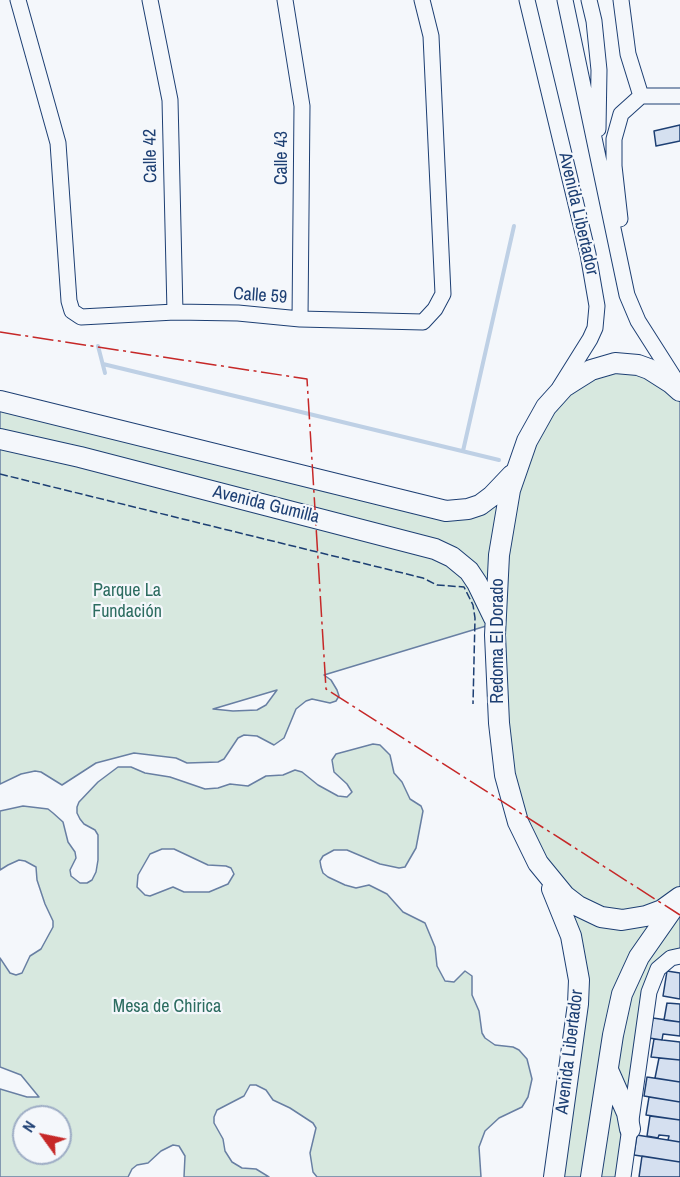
<!DOCTYPE html>
<html>
<head>
<meta charset="utf-8">
<style>
  body { margin:0 }
  #map { position:relative; width:680px; height:1177px; overflow:hidden; background:#f4f7fb; font-family:"Archivo Narrow",sans-serif }
  canvas { display:block }
  .north { position:absolute; left:12px; top:1105px; width:60px; height:60px; box-sizing:border-box; background:#f4f7fb; border:2px solid #9eadc5; border-radius:50%; rotate:303deg; font-size:16px; font-weight:700; line-height:24px; text-align:center; color:#1d3f73 }
  .north::after { content:''; display:block; margin:auto; width:21px; height:27px; background:#c62828; clip-path:polygon(50% 0,100% 100%,50% 72%,0 100%) }
</style>
</head>
<body>
<div id="map">
<canvas width="680" height="1177"></canvas>
<div class="north">N</div>
</div>
<script>
const ctx = document.querySelector('canvas').getContext('2d');
ctx.lineJoin = 'round';
function fillPath(path, color) { ctx.fillStyle = color; ctx.fill(path, 'evenodd'); }
const shape = rows => new Path2D(rows.map(r => 'M' + r).join(''));
function trace(path, color, width, dash) { ctx.strokeStyle = color; ctx.lineWidth = width; ctx.lineCap = dash ? 'butt' : 'round'; ctx.setLineDash(dash || []); ctx.stroke(path); }
function drawText(font, color, halo, rows, align = 'center') {
  ctx.font = font + ' "Archivo Narrow",sans-serif'; ctx.lineWidth = 4.5; ctx.setLineDash([]); ctx.textBaseline = 'middle'; ctx.strokeStyle = halo; ctx.fillStyle = color; for (const [text, x, y, turn = 0] of rows) {
    ctx.save(); ctx.translate(x, y); ctx.rotate((+turn || 0) * Math.PI / 180); ctx.textAlign = isNaN(turn) ? turn : align; if (halo) ctx.strokeText(text, 0, 0); ctx.fillText(text, 0, 0); ctx.restore();
  }
}
const green = shape([
  [605,369,657,378,680,396,680,891,673,898,622,916,567,893,521,821,501,694,511,505,549,409,605,369],
  [0,403,433,511,502,491,494,601,462,561,0,438,0,403],
  [0,440,444,553,496,623,324,675,331,680,337,690,339,696,336,701,330,703,312,699,306,701,296,709,284,738,274,745,257,736,244,735,238,738,224,759,218,762,187,763,176,758,134,753,96,763,62,785,41,772,35,771,21,774,0,784,0,440],
  [277,690,266,705,257,710,233,711,213,709,277,690],
  [373,744,380,745,390,755,394,773,402,782,410,799,421,806,423,811,416,848,405,867,399,868,380,864,347,850,334,850,323,856,320,861,321,867,323,873,328,877,345,885,356,888,369,885,387,894,403,912,425,923,435,947,437,966,445,981,454,982,465,971,472,976,472,995,479,1011,482,1033,485,1038,495,1045,513,1047,519,1050,527,1059,532,1079,528,1097,522,1107,499,1118,485,1131,479,1147,481,1177,317,1177,313,1172,310,1153,316,1128,313,1123,290,1108,273,1100,266,1090,256,1085,250,1085,244,1096,217,1110,214,1117,214,1123,223,1139,225,1151,232,1162,242,1168,256,1169,269,1177,184,1177,185,1156,179,1146,173,1145,161,1151,148,1163,137,1165,132,1169,128,1177,0,1177,0,1089,27,1097,39,1097,21,1075,0,1067,0,958,10,973,16,975,22,973,30,956,41,949,53,927,53,921,45,904,37,880,36,867,25,861,19,860,8,865,0,870,0,811,23,806,48,809,53,813,63,822,68,842,75,852,76,858,70,870,71,876,80,883,87,883,92,880,96,872,98,860,98,835,95,830,84,824,80,819,77,813,77,807,79,802,98,782,118,767,131,767,145,773,170,777,205,789,218,788,230,784,248,786,266,776,283,775,295,770,302,772,318,785,338,796,347,797,352,792,347,784,334,772,332,760,336,754,373,744],
  [162,849,174,849,208,865,226,866,231,868,234,874,228,884,209,892,184,892,173,887,150,896,145,895,137,887,138,875,150,854,162,849],
  [24,1117,60,1117,60,1153,24,1153,24,1117],
  [564,897,600,918,680,899,680,956,658,969,630,1129,613,1085,638,957,590,1177,554,1177,579,1004,564,897],
  [608,1072,625,1113,622,1177,592,1177,608,1072]
]);
fillPath(green, '#d7e8df');
trace(green, '#687fa3', 1.5);
trace(shape([
  [98,346,105,373],
  [103,364,499,460],
  [463,451,514,226]
]), '#bed0e5', 4);
const building = shape([
  [680,125,680,141,656,146,654,131,680,125],
  [667,971,680,973,680,999,663,996,667,971],
  [667,1003,680,1004,680,1022,664,1020,667,1003],
  [653,1018,680,1022,680,1036,663,1034,662,1040,649,1038,653,1018],
  [654,1039,680,1042,680,1060,651,1057,654,1039],
  [659,1058,680,1060,680,1082,655,1078,659,1058],
  [647,1077,680,1082,680,1102,644,1096,647,1077],
  [649,1097,680,1102,680,1120,646,1115,649,1097],
  [650,1116,680,1120,680,1142,668,1140,669,1136,659,1135,658,1138,647,1136,650,1116],
  [637,1135,680,1142,680,1162,634,1155,637,1135],
  [642,1156,680,1162,680,1177,639,1177,642,1156]
]);
fillPath(building, '#d5e0f0');
trace(building, '#1d3f73', 1.5);
const minor = shape([
  [18,0,58,143,69,301,72,311,81,317,175,312,238,313,300,319,423,322,435,309,443,294,431,36,422,0],
  [150,0,170,100,175,312],
  [285,0,302,106,300,319],
  [527,0,588,254,597,306,595,328,590,339,560,387],
  [565,0,627,295,638,321,680,387],
  [589,0,594,21,599,70,598,129],
  [621,0,628,54,641,96],
  [641,96,680,96],
  [620,219,614,166,614,139,621,114,641,96],
  [623,1177,649,992,658,969,671,958,680,956]
]);
const major = shape([
  [680,391,671,383,649,369,638,365,615,363,591,370,575,380,564,387,546,407,527,441,510,490,499,555,495,635,499,723,505,775,518,822,538,863,565,896,578,906,601,917,622,920,646,916,662,910,680,897],
  [0,401,446,511,468,509,480,505,492,496,512,475],
  [0,439,80,457,435,549,452,557,469,571,477,583,494,618],
  [552,889,571,936,579,980,578,1004,554,1177],
  [608,1070,627,1113,630,1129],
  [591,1177,613,1035,622,994,639,957,676,904]
]);
trace(minor, '#1d3f73', 17);
trace(major, '#1d3f73', 22);
trace(minor, '#f4f7fb', 15);
trace(major, '#f4f7fb', 20);
trace(shape([
  [0,474,423,578,437,585,464,587,473,605,475,618,473,704]
]), '#1d3f73', 1.5, [8, 3]);
trace(shape([
  [0,332,307,379,326,689,680,915]
]), '#c62828', 1.5, [21, 4.5, 3, 4.5]);
drawText('18px', '#1d3f73', '#f4f7fb', [
  ["Calle 42",151,156,-91],
  ["Calle 43",282,158,-90],
  ["Avenida Libertador",578,214,77],
  ["Calle 59",260,296,4],
  ["Avenida Gumilla",266,505,14],
  ["Redoma El Dorado",498,641,-90],
  ["Avenida Libertador",570,1052,-83]
]);
drawText('18px', '#2c6c60', '#f4f7fb', [
  ["Parque La",127,591],
  ["Fundación",127,612],
  ["Mesa de Chirica",167,1007]
]);
</script>
</body>
</html>
